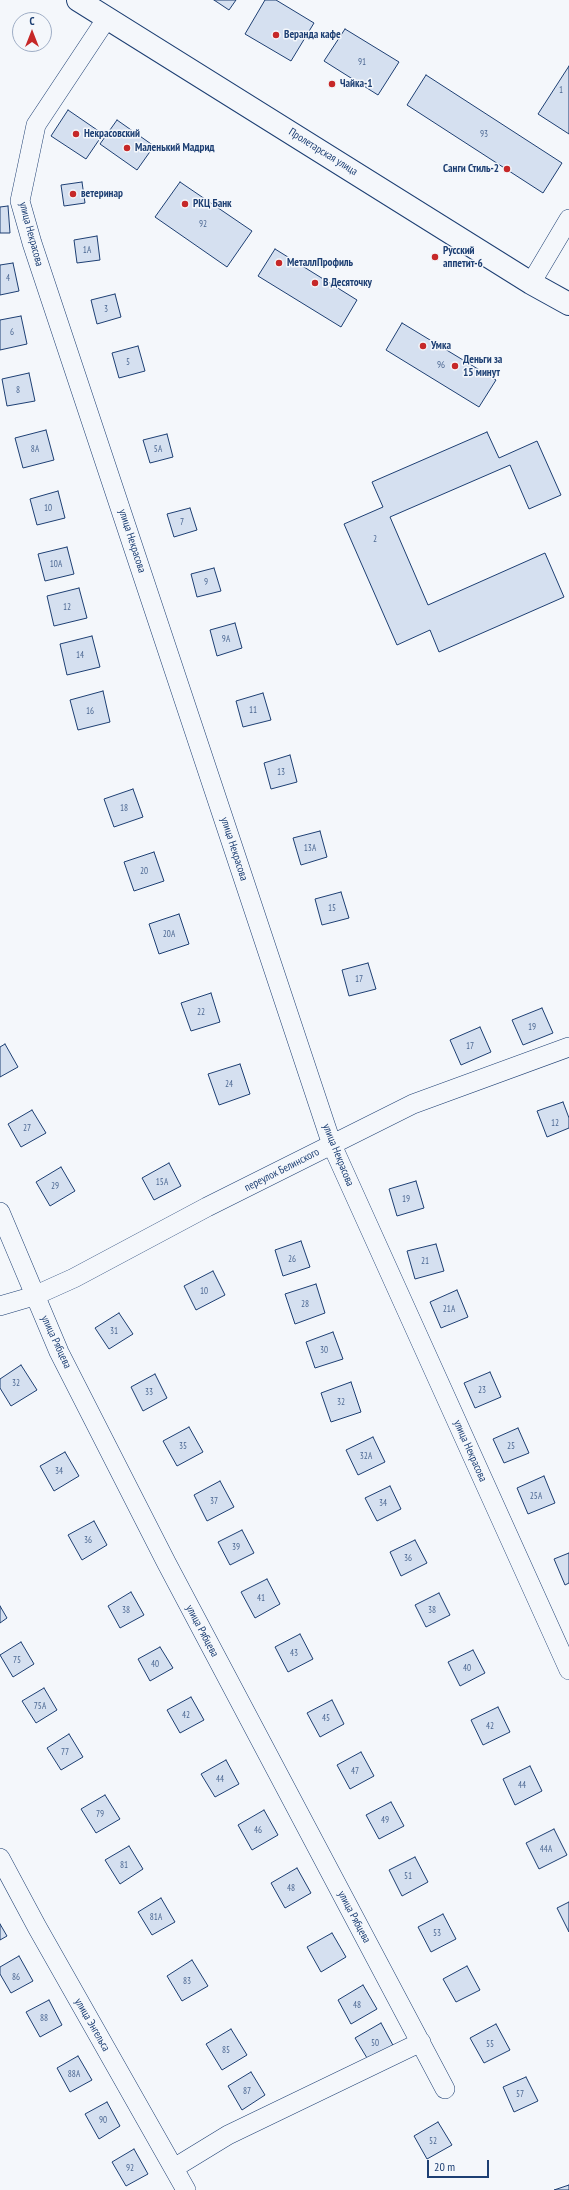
<!DOCTYPE html>
<html>
<head>
<meta charset="utf-8">
<style>
  body { margin:0 }
  #map { position:relative; width:569px; height:2190px; overflow:hidden; background:#f4f7fb; font-family:"PT Sans Narrow",sans-serif }
  canvas { display:block }
  .north { position:absolute; left:12px; top:12px; width:40px; height:40px; box-sizing:border-box; background:#f4f7fb; border:1px solid #9eadc5; border-radius:50%; rotate:0deg; font-size:11px; font-weight:700; line-height:16px; text-align:center; color:#1d3f73 }
  .north::after { content:''; display:block; margin:auto; width:14px; height:18px; background:#c62828; clip-path:polygon(50% 0,100% 100%,50% 72%,0 100%) }
  .scale { position:absolute; left:427px; top:2160px; width:62px; height:18px; box-sizing:border-box; border:2px solid #1d3f73; border-top:0; padding-left:5px; font-size:12px; line-height:14px; white-space:nowrap; color:#1d3f73; -webkit-text-stroke:3px #f4f7fb; paint-order:stroke }
</style>
</head>
<body>
<div id="map">
<canvas width="569" height="2190"></canvas>
<div class="north">С</div>
<div class="scale">20 m</div>
</div>
<script>
const ctx = document.querySelector('canvas').getContext('2d');
ctx.lineJoin = 'round';
function fillPath(path, color) { ctx.fillStyle = color; ctx.fill(path, 'evenodd'); }
const shape = rows => new Path2D(rows.map(r => 'M' + r).join(''));
function trace(path, color, width, dash) { ctx.strokeStyle = color; ctx.lineWidth = width; ctx.lineCap = dash ? 'butt' : 'round'; ctx.setLineDash(dash || []); ctx.stroke(path); }
function drawText(font, color, halo, rows, align = 'center') {
  ctx.font = font + ' "PT Sans Narrow",sans-serif'; ctx.lineWidth = 3; ctx.setLineDash([]); ctx.textBaseline = 'middle'; ctx.strokeStyle = halo; ctx.fillStyle = color; for (const [text, x, y, turn = 0] of rows) {
    ctx.save(); ctx.translate(x, y); ctx.rotate((+turn || 0) * Math.PI / 180); ctx.textAlign = isNaN(turn) ? turn : align; if (halo) ctx.strokeText(text, 0, 0); ctx.fillText(text, 0, 0); ctx.restore();
  }
}
const building = shape([
  [214,0,236,0,229,10,214,0],
  [265,0,276,0,314,23,291,61,245,34,265,0],
  [345,29,399,62,378,95,324,61,345,29],
  [569,66,569,134,538,114,569,66],
  [426,75,562,163,543,193,407,105,426,75],
  [68,110,103,134,86,159,51,136,68,110],
  [117,120,154,146,137,170,100,144,117,120],
  [82,182,85,203,64,206,61,185,82,182],
  [180,182,252,231,227,267,155,217,180,182],
  [8,206,10,233,0,233,0,207,8,206],
  [97,236,100,260,77,263,74,240,97,236],
  [275,249,357,300,341,327,258,276,275,249],
  [13,263,19,291,0,295,0,265,13,263],
  [115,294,121,317,97,324,91,300,115,294],
  [21,316,27,344,0,350,0,320,21,316],
  [402,323,496,380,479,407,386,350,402,323],
  [138,346,145,371,119,378,112,353,138,346],
  [29,373,35,401,7,406,2,379,29,373],
  [46,430,54,460,23,468,15,438,46,430],
  [487,432,499,458,537,441,561,495,529,509,510,465,390,517,428,605,545,553,564,597,439,652,430,630,397,645,344,524,383,507,372,482,487,432],
  [167,434,173,457,150,463,143,440,167,434],
  [58,491,65,518,37,525,30,499,58,491],
  [190,508,197,530,174,537,167,514,190,508],
  [67,547,74,574,45,581,38,554,67,547],
  [214,568,221,591,197,597,191,574,214,568],
  [79,588,87,618,54,626,47,596,79,588],
  [235,623,242,648,217,656,210,630,235,623],
  [92,636,100,667,67,675,60,644,92,636],
  [103,691,110,722,78,730,70,700,103,691],
  [263,693,271,720,243,727,236,701,263,693],
  [290,755,297,782,271,789,264,763,290,755],
  [133,789,143,817,114,827,104,799,133,789],
  [320,831,327,857,301,865,293,838,320,831],
  [154,852,164,881,134,891,124,862,154,852],
  [341,892,349,918,322,925,315,899,341,892],
  [179,914,189,944,159,954,149,924,179,914],
  [368,963,376,989,349,996,342,970,368,963],
  [211,993,220,1022,191,1031,181,1003,211,993],
  [542,1008,553,1033,523,1045,512,1020,542,1008],
  [480,1027,491,1052,461,1065,450,1040,480,1027],
  [5,1044,18,1067,0,1077,0,1047,5,1044],
  [240,1064,250,1094,219,1105,208,1074,240,1064],
  [563,1102,569,1118,569,1128,547,1137,537,1111,563,1102],
  [32,1110,46,1133,21,1147,8,1124,32,1110],
  [169,1163,181,1186,154,1200,142,1178,169,1163],
  [61,1167,75,1191,50,1206,36,1182,61,1167],
  [416,1181,424,1208,397,1216,389,1189,416,1181],
  [301,1241,310,1267,283,1276,275,1250,301,1241],
  [436,1244,444,1271,415,1279,407,1251,436,1244],
  [213,1271,225,1295,196,1310,184,1286,213,1271],
  [316,1284,325,1313,295,1324,285,1294,316,1284],
  [457,1290,468,1317,441,1328,430,1302,457,1290],
  [119,1313,133,1334,109,1349,95,1328,119,1313],
  [333,1332,343,1359,315,1368,306,1342,333,1332],
  [21,1365,37,1390,11,1406,0,1388,0,1379,21,1365],
  [490,1372,501,1397,475,1408,464,1383,490,1372],
  [155,1374,167,1398,143,1411,131,1387,155,1374],
  [351,1382,361,1412,331,1422,321,1393,351,1382],
  [189,1427,203,1452,177,1466,163,1441,189,1427],
  [518,1428,529,1453,504,1463,493,1439,518,1428],
  [373,1437,385,1462,358,1475,346,1450,373,1437],
  [65,1452,79,1476,54,1491,40,1466,65,1452],
  [544,1476,555,1503,528,1514,517,1488,544,1476],
  [220,1481,234,1507,207,1521,194,1495,220,1481],
  [390,1486,401,1509,377,1521,365,1498,390,1486],
  [94,1521,107,1545,82,1560,68,1535,94,1521],
  [242,1530,254,1553,230,1565,218,1542,242,1530],
  [415,1540,427,1563,401,1576,390,1552,415,1540],
  [569,1553,569,1583,565,1585,554,1559,569,1553],
  [267,1579,280,1604,255,1618,241,1592,267,1579],
  [131,1592,144,1615,120,1628,108,1606,131,1592],
  [439,1593,450,1615,426,1627,415,1605,439,1593],
  [0,1606,7,1618,0,1623,0,1606],
  [300,1634,313,1659,288,1672,275,1647,300,1634],
  [21,1642,34,1664,13,1677,0,1655,21,1642],
  [160,1647,173,1668,150,1681,138,1659,160,1647],
  [473,1650,485,1673,460,1686,448,1662,473,1650],
  [44,1688,57,1710,36,1723,22,1701,44,1688],
  [191,1697,204,1720,180,1733,167,1710,191,1697],
  [332,1700,344,1724,320,1737,307,1713,332,1700],
  [498,1707,510,1732,483,1745,471,1720,498,1707],
  [69,1734,83,1757,61,1770,47,1748,69,1734],
  [361,1752,374,1776,350,1789,337,1765,361,1752],
  [226,1760,239,1784,215,1797,201,1774,226,1760],
  [530,1766,542,1791,515,1805,503,1779,530,1766],
  [105,1795,120,1819,96,1833,81,1809,105,1795],
  [391,1802,404,1826,379,1839,366,1815,391,1802],
  [264,1810,278,1835,252,1850,238,1825,264,1810],
  [554,1829,567,1855,539,1869,526,1843,554,1829],
  [129,1846,143,1869,120,1884,105,1860,129,1846],
  [415,1857,428,1882,402,1896,389,1870,415,1857],
  [297,1868,311,1893,285,1908,271,1883,297,1868],
  [161,1898,175,1922,152,1935,138,1912,161,1898],
  [569,1902,569,1932,557,1908,569,1902],
  [443,1914,456,1939,431,1952,418,1927,443,1914],
  [0,1924,7,1936,0,1940,0,1924],
  [332,1933,346,1957,321,1972,307,1947,332,1933],
  [19,1956,33,1981,11,1993,0,1974,0,1967,19,1956],
  [192,1960,208,1986,182,2001,167,1976,192,1960],
  [467,1966,480,1990,456,2002,443,1979,467,1966],
  [363,1985,377,2009,351,2024,338,2000,363,1985],
  [49,2000,62,2025,40,2037,26,2012,49,2000],
  [381,2023,395,2049,370,2063,355,2038,381,2023],
  [496,2024,510,2050,484,2063,470,2038,496,2024],
  [231,2029,247,2055,222,2070,206,2044,231,2029],
  [78,2056,92,2080,70,2092,57,2068,78,2056],
  [251,2072,265,2095,242,2110,228,2086,251,2072],
  [526,2077,538,2101,514,2112,503,2087,526,2077],
  [107,2102,120,2126,99,2139,85,2114,107,2102],
  [438,2122,452,2145,427,2159,414,2136,438,2122],
  [134,2149,148,2174,126,2186,112,2162,134,2149],
  [569,2185,569,2190,554,2190,569,2185]
]);
fillPath(building, '#d5e0f0');
trace(building, '#1d3f73', 1);
const street = shape([
  [107,18,36,125,20,201,32,243,332,1145,569,1670],
  [531,283,569,219],
  [0,1212,59,1352,166,1562,445,2089],
  [0,1306,34,1296,74,1278,207,1207,413,1104,569,1047],
  [0,1858,37,1927,186,2190],
  [174,2168,228,2135,421,2042]
]);
const secondary = shape([
  [78,0,531,283,569,304]
]);
trace(street, '#1d3f73', 20);
trace(secondary, '#1d3f73', 24);
trace(street, '#f4f7fb', 19);
trace(secondary, '#f4f7fb', 22);
for (const [x, y, r, color] of [
  [276,35,4,"#c62828"],
  [332,84,4,"#c62828"],
  [76,134,4,"#c62828"],
  [127,148,4,"#c62828"],
  [507,169,4,"#c62828"],
  [73,194,4,"#c62828"],
  [185,204,4,"#c62828"],
  [435,257,4,"#c62828"],
  [279,263,4,"#c62828"],
  [315,283,4,"#c62828"],
  [423,346,4,"#c62828"],
  [455,366,4,"#c62828"]
]) { const dot = new Path2D(); dot.arc(x, y, r, 0, 2 * Math.PI); ctx.fillStyle = color; ctx.fill(dot); trace(dot, '#f4f7fb', 1.5); }
drawText('9px', '#4b6792', null, [
  ["91",362,62],
  ["1",561,90],
  ["93",484,134],
  ["92",203,224],
  ["1А",87,250],
  ["4",8,278],
  ["3",106,309],
  ["6",12,332],
  ["5",128,362],
  ["96",441,365],
  ["8",18,390],
  ["8А",35,449],
  ["5А",158,449],
  ["10",48,508],
  ["7",182,522],
  ["2",375,539],
  ["10А",56,564],
  ["9",206,582],
  ["12",67,607],
  ["9А",226,639],
  ["14",80,655],
  ["11",253,710],
  ["16",90,711],
  ["13",281,772],
  ["18",124,808],
  ["13А",310,848],
  ["20",144,871],
  ["15",332,908],
  ["20А",169,934],
  ["17",359,979],
  ["22",201,1012],
  ["19",532,1027],
  ["17",470,1046],
  ["24",229,1084],
  ["12",555,1123],
  ["27",27,1128],
  ["15А",162,1182],
  ["29",55,1186],
  ["19",406,1199],
  ["26",292,1259],
  ["21",425,1261],
  ["10",204,1291],
  ["28",305,1304],
  ["21А",449,1309],
  ["31",114,1331],
  ["30",324,1350],
  ["32",16,1383],
  ["23",482,1390],
  ["33",149,1392],
  ["32",341,1402],
  ["35",183,1446],
  ["25",511,1446],
  ["32А",366,1456],
  ["34",59,1471],
  ["25А",536,1496],
  ["37",214,1501],
  ["34",383,1503],
  ["36",88,1540],
  ["39",236,1547],
  ["36",408,1558],
  ["41",261,1598],
  ["38",126,1610],
  ["38",432,1610],
  ["43",294,1653],
  ["75",17,1660],
  ["40",155,1664],
  ["40",467,1668],
  ["75А",40,1706],
  ["42",186,1715],
  ["45",326,1718],
  ["42",490,1726],
  ["77",65,1752],
  ["47",355,1771],
  ["44",220,1779],
  ["44",522,1785],
  ["79",100,1814],
  ["49",385,1820],
  ["46",258,1830],
  ["44А",546,1849],
  ["81",124,1865],
  ["51",408,1876],
  ["48",291,1888],
  ["81А",156,1917],
  ["53",437,1933],
  ["86",16,1977],
  ["83",187,1981],
  ["48",357,2005],
  ["88",44,2018],
  ["50",375,2043],
  ["55",490,2044],
  ["85",226,2050],
  ["88А",74,2074],
  ["87",247,2091],
  ["57",520,2094],
  ["90",103,2120],
  ["52",433,2141],
  ["92",130,2168]
]);
drawText('bold 11px', '#1d3f73', '#f4f7fb', [
  ["Веранда кафе",284,35],
  ["Чайка-1",340,84],
  ["Некрасовский",84,134],
  ["Маленький Мадрид",135,148],
  ["Санги Стиль-2",499,169,"right"],
  ["ветеринар",81,194],
  ["РКЦ Банк",193,204],
  ["Русский",443,251],
  ["аппетит-6",443,264],
  ["МеталлПрофиль",287,263],
  ["В Десяточку",323,283],
  ["Умка",431,346],
  ["Деньги за",463,360],
  ["15 минут",463,373]
], 'left');
drawText('11px', '#1d3f73', '#f4f7fb', [
  ["Пролетарская улица",323,152,32],
  ["улица Некрасова",31,234,75],
  ["улица Некрасова",132,541,72],
  ["улица Некрасова",234,849,72],
  ["улица Некрасова",338,1155,68],
  ["переулок Белинского",282,1170,-27],
  ["улица Рябцева",56,1342,65],
  ["улица Некрасова",470,1451,66],
  ["улица Рябцева",202,1631,62],
  ["улица Рябцева",354,1917,62],
  ["улица Энгельса",92,2025,60]
]);
</script>
</body>
</html>
